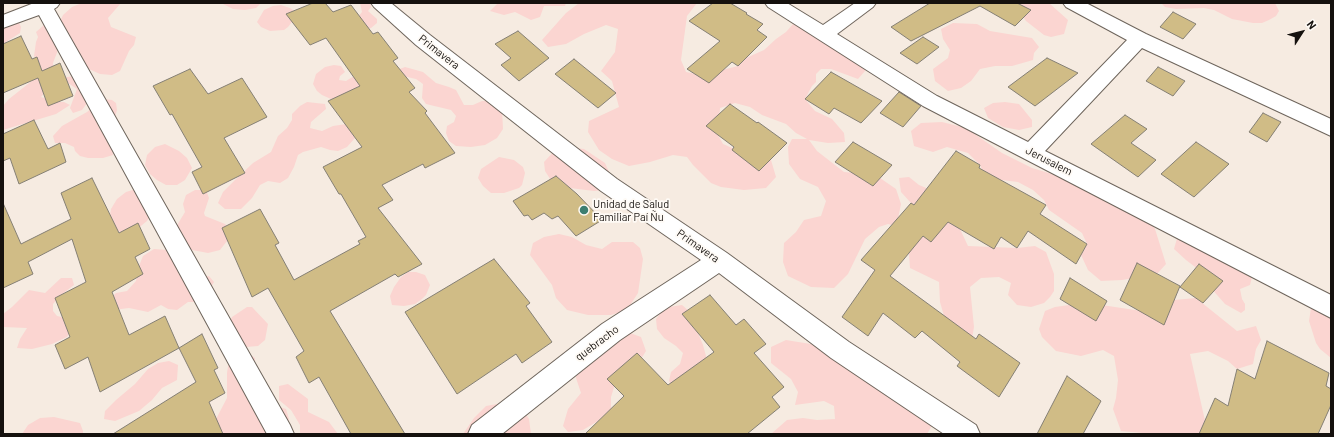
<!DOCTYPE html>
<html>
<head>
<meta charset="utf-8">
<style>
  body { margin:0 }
  #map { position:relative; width:1334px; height:437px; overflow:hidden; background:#f6ebe1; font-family:Barlow,sans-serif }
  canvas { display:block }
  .frame { position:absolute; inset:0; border:4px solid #15110e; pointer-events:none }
  .north { position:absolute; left:1282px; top:12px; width:40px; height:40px; -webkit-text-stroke:3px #fefaf5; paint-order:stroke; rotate:54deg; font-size:11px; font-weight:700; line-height:16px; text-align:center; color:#15110e }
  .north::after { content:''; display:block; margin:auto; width:14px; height:18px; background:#15110e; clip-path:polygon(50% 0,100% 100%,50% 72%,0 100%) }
</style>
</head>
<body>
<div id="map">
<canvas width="1334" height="437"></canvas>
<div class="frame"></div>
<div class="north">N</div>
</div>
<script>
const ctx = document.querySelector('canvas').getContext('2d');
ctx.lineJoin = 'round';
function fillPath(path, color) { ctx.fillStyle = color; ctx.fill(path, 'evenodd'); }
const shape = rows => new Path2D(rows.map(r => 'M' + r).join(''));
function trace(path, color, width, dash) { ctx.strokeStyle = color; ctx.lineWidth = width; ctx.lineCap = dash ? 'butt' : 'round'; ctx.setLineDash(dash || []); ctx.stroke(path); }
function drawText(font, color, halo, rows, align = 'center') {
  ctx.font = font + ' Barlow,sans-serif'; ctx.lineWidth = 3.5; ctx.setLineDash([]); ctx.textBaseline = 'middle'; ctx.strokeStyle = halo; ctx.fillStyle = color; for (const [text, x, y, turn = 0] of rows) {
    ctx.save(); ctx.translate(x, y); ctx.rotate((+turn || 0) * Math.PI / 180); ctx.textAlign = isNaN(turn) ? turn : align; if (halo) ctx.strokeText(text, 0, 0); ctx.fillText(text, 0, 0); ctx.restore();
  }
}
fillPath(shape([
  [82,3,121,3,108,18,111,27,136,37,134,45,129,51,120,71,112,75,100,74,80,65,58,26,63,15,72,7],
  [221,3,261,3,256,8,245,10,233,9],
  [360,3,370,3,371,7,368,11,377,19,377,23,371,28,365,29,357,18,362,12],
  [498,3,566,3,565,6,544,6,540,17,531,20,515,12,504,15,490,11],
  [579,3,697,3,687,16,681,60,686,72,702,75,738,66,746,58,764,50,776,39,786,32,793,24,803,26,868,61,865,71,858,79,831,69,821,69,816,74,816,82,812,86,805,99,815,111,832,119,844,133,845,142,828,143,809,140,817,151,844,172,866,174,880,178,896,189,901,204,898,219,895,226,888,224,879,227,865,239,848,274,834,288,811,287,788,276,783,262,784,243,796,232,804,220,821,216,826,201,818,187,800,179,789,164,788,147,792,139,807,139,796,133,786,124,762,115,750,107,735,103,720,108,718,135,723,144,739,151,771,160,776,177,766,188,744,190,721,187,711,183,693,165,687,157,673,155,650,162,629,166,612,159,599,150,588,132,589,121,619,107,612,81,601,71,615,52,618,29,606,25,584,34,566,44,548,47,542,40,566,13],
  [1016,3,1049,3,1068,20,1064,34,1051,37,1044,35,1026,21,1019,11],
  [1161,3,1275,3,1279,11,1276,16,1269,20,1262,23,1253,23,1232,19,1214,10,1204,8,1176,9,1165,7],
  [281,5,290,8,296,12,296,17,288,27,284,30,270,31,261,27,257,22,264,10,273,6],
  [11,21,19,23,21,27,20,33,3,44,3,22],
  [953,23,977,24,990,31,1032,38,1039,47,1034,53,1033,60,1012,66,995,66,980,69,971,81,961,88,948,91,935,81,933,69,948,58,950,50,943,39,941,29],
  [50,24,58,50,53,63,53,73,61,78,74,76,93,95,82,110,73,113,70,108,77,89,68,83,48,89,41,97,57,102,64,102,70,105,56,114,3,130,3,106,9,99,33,80,32,75,38,60,34,56,36,42,38,37,36,32,44,25],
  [334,65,341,66,345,72,340,76,339,80,346,81,354,76,364,83,340,100,331,99,322,95,317,91,313,84,316,74,325,67],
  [405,67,423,72,436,83,449,87,456,90,464,105,473,105,482,101,490,101,502,110,503,129,497,138,485,145,471,147,456,146,449,141,446,133,447,126,454,122,456,116,451,110,426,104,422,98,423,84,416,79,398,75,397,70],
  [103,99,112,100,116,103,117,110,115,117,98,125,100,130,106,135,112,149,113,155,103,158,88,158,80,156,75,151,74,147,65,143,55,143,53,136,62,126,87,112],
  [307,102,325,104,326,109,311,122,310,128,322,131,333,126,353,123,355,138,347,147,338,151,330,150,321,147,303,152,298,155,294,167,288,178,280,183,268,181,260,185,252,198,241,209,225,209,218,203,223,192,235,180,253,163,271,152,278,136,287,128,292,120,292,114,300,106],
  [1005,102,1019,104,1032,120,1032,127,1019,130,1003,127,988,118,984,108,993,103],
  [942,122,966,128,1002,153,1032,168,1072,180,1145,210,1155,229,1166,264,1157,274,1122,280,1101,281,1088,270,1081,255,1087,244,1082,233,1049,210,1044,200,1033,190,1018,182,986,178,980,165,968,153,947,147,933,152,914,146,911,131,921,123],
  [165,144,179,151,187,158,192,168,185,180,177,185,166,185,157,180,150,174,145,165,147,155,155,147],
  [559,146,584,149,605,163,610,174,603,190,594,191,562,187,552,182,545,171,544,162],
  [499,157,514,160,523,167,525,173,522,185,519,188,504,193,491,193,483,186,478,178,481,169],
  [909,177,919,185,936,192,959,227,968,246,1017,248,1035,246,1046,252,1054,274,1054,291,1050,297,1044,303,1031,307,1017,305,1008,295,1011,283,999,277,981,278,970,287,974,327,971,345,946,323,940,302,939,282,910,268,908,241,911,203,901,192,899,178],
  [139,188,153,211,147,221,136,230,123,233,115,230,109,221,111,209,117,199,126,192],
  [195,190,206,190,209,198,204,213,205,216,225,224,231,230,227,241,220,250,208,253,192,250,185,244,176,227,185,212,183,204,186,195],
  [559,234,572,237,586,245,602,249,612,242,633,242,640,248,643,259,638,293,627,310,611,315,588,315,567,310,556,298,552,285,530,255,533,243,544,237],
  [1178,235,1254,269,1250,285,1240,289,1242,299,1245,304,1245,310,1241,313,1225,304,1210,287,1203,273,1186,260,1174,249],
  [154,249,167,250,173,255,179,275,186,280,209,276,214,282,205,297,196,302,188,302,177,310,168,309,161,305,148,312,129,308,97,312,116,293,127,291,136,281,139,266,143,256],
  [408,272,416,272,425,275,430,285,426,295,422,299,415,304,404,306,392,305,390,296,394,287,401,277],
  [61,278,72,278,74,285,61,295,53,304,53,311,57,316,71,319,75,324,67,337,52,344,32,349,17,348,20,339,27,328,3,327,3,314,12,307,29,290,45,293],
  [1196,298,1237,331,1256,326,1261,340,1256,349,1253,364,1237,369,1228,361,1208,351,1190,354,1208,434,1153,434,1121,431,1113,409,1116,398,1118,380,1114,356,1103,350,1081,356,1056,351,1042,337,1039,329,1045,311,1055,307,1083,303,1095,304,1168,315,1174,300],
  [1325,304,1331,307,1331,358,1320,349,1316,343,1309,321,1311,308],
  [682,305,697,318,698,333,703,345,709,367,675,392,669,381,671,372,680,364,683,353,676,346,664,338,657,329,656,319,662,311,669,307],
  [247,307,252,307,268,324,265,340,258,346,246,347,235,343,228,326,232,317],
  [593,331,630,333,641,337,646,351,638,364,620,368,611,397,611,409,598,421,583,430,568,432,563,426,568,409,581,393,576,378,575,360],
  [786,340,823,346,887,365,906,381,938,415,927,434,771,434,787,420,803,418,817,420,835,419,834,406,824,401,795,405,798,392,791,379,771,363,771,347],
  [248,353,255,358,255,366,273,405,286,409,289,419,286,434,222,434,216,419,227,398,227,373,229,360],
  [169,361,178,365,177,380,162,388,152,400,139,411,115,421,104,419,105,411,116,400,135,384,148,369,158,363],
  [288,384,308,399,308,412,329,422,338,434,300,434,300,425,291,410,279,400,279,386],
  [508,402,521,407,529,419,531,434,463,434,474,418,486,406],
  [54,417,80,423,83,431,83,434,22,434,28,425,40,418]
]), '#fbd5d1');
const building = shape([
  [313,3,325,3,333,12,351,5,373,34,378,32,398,58,393,61,415,88,409,92,427,111,425,113,455,153,425,168,423,164,382,185,393,200,378,208,422,264,398,277,395,274,330,311,405,434,351,434,319,377,309,383,296,357,304,351,268,288,252,297,222,228,260,209,279,243,275,245,294,280,360,244,358,241,366,237,341,194,339,194,323,167,362,147,328,101,360,86,326,38,310,45,286,14,313,3],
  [713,3,730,3,747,13,746,14,763,24,757,30,767,37,738,66,732,62,709,83,687,69,720,41,689,21,713,3],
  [930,3,1017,3,1031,10,1015,26,980,6,911,41,891,27,930,3],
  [1173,12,1196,24,1183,39,1160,27,1173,12],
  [518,31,549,58,519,81,501,65,511,58,495,44,518,31],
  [21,36,32,59,37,57,42,71,60,63,73,96,48,106,38,78,3,93,3,44,21,36],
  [923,37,939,47,917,64,900,53,923,37],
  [1047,58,1078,73,1035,106,1008,87,1047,58],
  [574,59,616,93,598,108,555,74,574,59],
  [1158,67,1185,81,1173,96,1146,81,1158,67],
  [190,69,208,94,242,78,267,117,224,138,245,173,203,194,192,172,202,167,172,114,170,115,153,86,190,69],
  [831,72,882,101,861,123,834,108,829,114,805,99,831,72],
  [899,92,921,106,903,127,880,113,899,92],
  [730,104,757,123,758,122,787,143,759,171,732,150,734,147,706,126,730,104],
  [1263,113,1281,122,1267,142,1249,132,1263,113],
  [1125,115,1147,129,1131,143,1156,160,1138,177,1091,144,1125,115],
  [34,120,48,149,60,143,66,162,19,184,10,158,3,161,3,134,34,120],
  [853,142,892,165,873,186,835,162,853,142],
  [1196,142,1229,164,1194,197,1161,174,1196,142],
  [956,151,980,165,979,168,1046,205,1040,214,1087,244,1076,264,1028,231,1017,248,1001,237,994,249,948,222,931,242,923,236,890,276,976,339,979,334,1020,363,999,397,957,366,960,362,922,331,915,338,883,313,868,336,842,317,875,270,861,260,911,203,914,205,956,151],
  [556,176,577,194,602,220,576,236,558,216,552,219,544,213,532,220,528,215,524,216,513,201,556,176],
  [92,178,119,233,138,223,150,249,135,257,143,274,112,292,129,335,165,316,179,348,100,392,88,357,65,369,55,345,70,337,55,298,86,282,72,239,28,262,33,274,3,288,3,203,21,244,71,219,61,193,92,178],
  [494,259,530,303,526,306,552,342,522,363,516,354,457,394,405,312,494,259],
  [1137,263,1180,286,1164,325,1120,300,1137,263],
  [1199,264,1223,281,1203,303,1180,287,1199,264],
  [1070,278,1107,301,1096,321,1060,299,1070,278],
  [710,295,736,325,744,319,766,344,754,353,784,387,772,397,780,407,747,434,585,434,624,396,607,379,637,353,668,385,714,352,682,314,710,295],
  [202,334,218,368,214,370,225,393,209,402,223,434,113,434,196,382,179,348,202,334],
  [1267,341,1329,373,1326,386,1331,389,1331,405,1318,434,1199,434,1215,398,1228,406,1237,369,1255,379,1267,341],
  [1067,376,1101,401,1083,434,1037,434,1067,376]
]);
fillPath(building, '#d0bc86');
trace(building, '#847f74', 1);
const street = shape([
  [34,3,60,3,57,7,54,9,290,425,294,434,267,434,39,15,3,28,3,15,34,3],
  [371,3,391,3,430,35,617,179,727,253,849,342,976,425,980,434,944,434,831,358,719,273,620,340,502,434,468,434,472,425,602,324,701,260,601,191,416,45,374,7,371,3],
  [765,3,787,3,823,25,855,3,876,3,873,7,837,34,937,96,1028,142,1127,40,1066,7,1063,3,1086,3,1146,34,1331,119,1331,136,1142,48,1045,151,1331,295,1331,318,923,106,768,7,765,3]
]);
trace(street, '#6e655c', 2);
fillPath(street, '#fff');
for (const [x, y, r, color] of [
  [584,210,5,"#3c7e70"]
]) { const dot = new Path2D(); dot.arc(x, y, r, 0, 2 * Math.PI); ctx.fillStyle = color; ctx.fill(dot); trace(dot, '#fefaf5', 1.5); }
drawText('11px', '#15110e', '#fefaf5', [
  ["Primavera",439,52,38],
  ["Jerusalem",1049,161,27],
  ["Primavera",698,246,35],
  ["quebracho",597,343,-37]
]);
drawText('11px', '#15110e', '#fefaf5', [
  ["Unidad de Salud",593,204],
  ["Familiar Paí Ñu",593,217]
], 'left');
</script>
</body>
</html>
